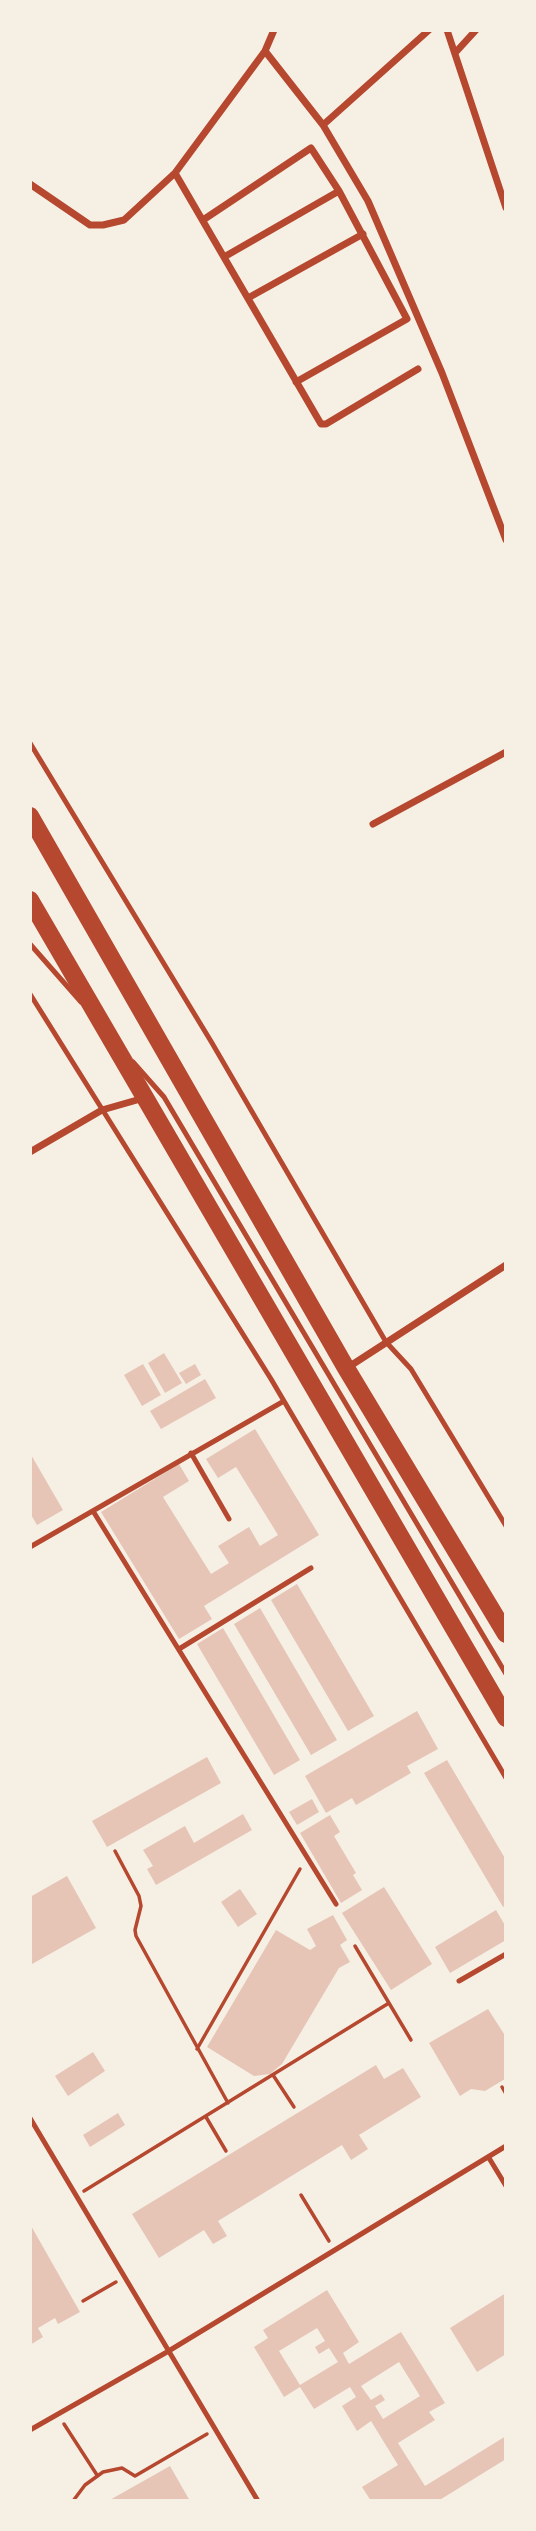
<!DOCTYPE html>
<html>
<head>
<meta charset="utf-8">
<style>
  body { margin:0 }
  #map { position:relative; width:536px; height:2531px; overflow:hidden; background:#f6efe4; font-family:"Fira Sans Condensed",sans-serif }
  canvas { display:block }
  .frame { position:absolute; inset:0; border:32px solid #f6efe4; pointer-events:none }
</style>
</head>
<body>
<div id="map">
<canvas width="536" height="2531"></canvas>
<div class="frame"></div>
</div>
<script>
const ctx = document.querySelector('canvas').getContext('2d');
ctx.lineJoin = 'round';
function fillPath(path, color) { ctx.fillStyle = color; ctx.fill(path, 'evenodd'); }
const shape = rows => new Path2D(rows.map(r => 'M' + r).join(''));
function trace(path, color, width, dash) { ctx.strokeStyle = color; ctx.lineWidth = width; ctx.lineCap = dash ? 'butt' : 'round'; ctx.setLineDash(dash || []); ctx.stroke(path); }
fillPath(shape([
  [164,1353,182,1383,165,1393,148,1363],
  [143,1364,161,1395,142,1406,124,1375],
  [195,1364,201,1375,186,1384,179,1373],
  [205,1379,216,1398,161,1429,150,1411],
  [255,1429,319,1535,204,1606,212,1619,179,1639,101,1512,179,1464,189,1481,163,1497,211,1574,229,1563,218,1546,249,1527,260,1546,278,1535,236,1467,218,1478,206,1459],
  [30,1453,63,1510,37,1525,30,1513],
  [297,1584,374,1716,348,1731,271,1600],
  [260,1608,337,1740,311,1755,234,1624],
  [223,1628,300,1760,274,1775,197,1644],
  [417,1711,438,1749,407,1766,411,1773,356,1805,352,1798,326,1813,305,1776],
  [207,1757,221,1783,107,1847,92,1821],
  [447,1760,506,1860,506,1905,503,1907,424,1773],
  [312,1799,319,1812,297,1825,289,1812],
  [243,1814,252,1830,156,1885,147,1869,153,1866,143,1850,185,1826,194,1843],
  [330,1815,340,1832,334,1836,356,1873,353,1875,362,1890,341,1903,300,1833],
  [67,1876,96,1928,32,1964,30,1960,30,1897],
  [384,1887,432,1964,391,1990,342,1913],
  [240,1889,257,1914,238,1927,221,1902],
  [496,1910,506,1927,506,1940,450,1973,435,1947],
  [333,1915,347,1940,340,1945,350,1962,339,1968,282,2064,270,2074,254,2076,207,2047,276,1930,310,1950,316,1946,307,1929],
  [488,2009,506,2037,505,2079,485,2091,471,2089,460,2096,429,2043],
  [93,2052,105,2071,68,2096,55,2076],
  [376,2065,384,2079,403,2068,421,2097,359,2135,368,2149,351,2160,342,2145,218,2221,227,2236,213,2244,204,2230,159,2258,132,2214],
  [118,2113,125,2125,90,2147,83,2135],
  [30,2224,80,2312,58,2324,55,2318,38,2328,43,2337,30,2345],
  [327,2290,359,2342,343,2353,349,2364,401,2332,445,2403,429,2412,435,2420,398,2443,425,2486,506,2436,506,2459,438,2501,393,2501,392,2499,371,2501,362,2487,398,2465,371,2421,357,2431,342,2406,356,2397,350,2387,314,2409,300,2387,284,2397,254,2347,268,2338,263,2330],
  [317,2328,325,2341,315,2347,319,2354,329,2348,338,2362,300,2385,279,2351],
  [399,2362,420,2396,383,2419,375,2406,385,2400,381,2394,371,2400,361,2386],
  [506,2293,506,2354,477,2372,450,2328],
  [170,2466,190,2501,108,2501]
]), '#e6c5b7');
trace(shape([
  [115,1851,139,1896,141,1906,135,1930,136,1936,228,2103],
  [355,1946,411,2040],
  [197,2049,300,1869],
  [273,2075,294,2107],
  [502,2087,506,2094],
  [206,2117,226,2151],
  [84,2191,389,2003],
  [301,2195,329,2241],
  [83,2301,116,2282],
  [64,2424,97,2475],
  [73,2501,85,2485,103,2472,122,2468,135,2476,207,2434]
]), '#b5482f', 3.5);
trace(shape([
  [30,743,212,1043,386,1342,411,1369,506,1526],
  [30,944,81,1002],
  [30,994,271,1379,506,1778],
  [133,1062,164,1097,506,1674],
  [191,1453,229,1519],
  [93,1511,336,1904],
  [30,1547,284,1401],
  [179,1649,311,1568],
  [459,1981,506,1954],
  [30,2118,258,2501],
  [489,2158,506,2186],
  [30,2430,167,2352,506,2146]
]), '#b5482f', 5);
trace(shape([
  [447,30,506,208],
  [265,51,274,30],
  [455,53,476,30],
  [323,125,429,30],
  [30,184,90,225,103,225,124,220,175,173],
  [203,220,311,148,339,191,407,319,296,382],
  [224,257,339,191],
  [248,298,363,234],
  [418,369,326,424,321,424,175,173,265,51,323,125,368,201,442,373,506,540],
  [373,824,506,752],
  [30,1152,102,1110,144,1098],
  [347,1368,506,1265]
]), '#b5482f', 7);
trace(shape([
  [30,816,346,1368,506,1634],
  [30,900,506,1718]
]), '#b5482f', 18);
</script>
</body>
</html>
